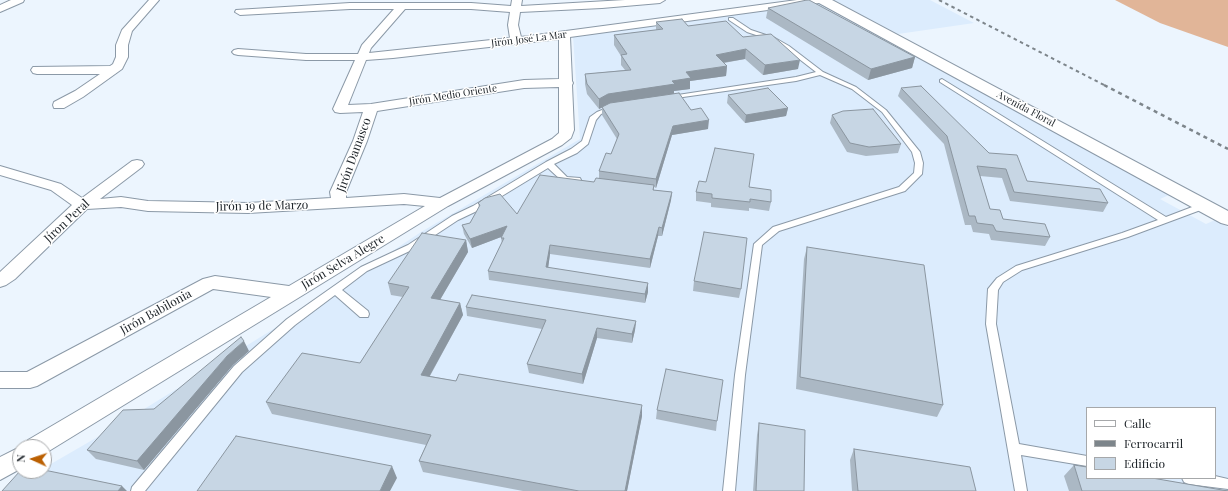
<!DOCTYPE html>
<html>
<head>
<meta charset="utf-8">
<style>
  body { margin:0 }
  #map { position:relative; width:1228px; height:491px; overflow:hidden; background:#ecf5fe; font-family:"Playfair Display",serif }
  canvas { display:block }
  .legend { position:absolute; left:1086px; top:407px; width:130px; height:72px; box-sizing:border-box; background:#fff; border:1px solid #a6a8aa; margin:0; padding:5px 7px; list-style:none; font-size:12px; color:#20262b }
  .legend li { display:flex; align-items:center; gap:8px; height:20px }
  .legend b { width:20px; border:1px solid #a6a8aa }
  .north { position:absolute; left:12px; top:439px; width:40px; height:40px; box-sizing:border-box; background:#fff; border:1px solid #a6a8aa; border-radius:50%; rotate:273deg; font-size:11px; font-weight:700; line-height:16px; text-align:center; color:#20262b }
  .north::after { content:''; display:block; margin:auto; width:14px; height:18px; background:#bb6002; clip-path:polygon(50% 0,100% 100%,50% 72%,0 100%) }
</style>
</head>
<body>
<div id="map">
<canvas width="1228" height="491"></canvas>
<ul class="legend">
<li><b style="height:5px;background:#fff"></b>Calle</li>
<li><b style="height:5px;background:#7d858b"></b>Ferrocarril</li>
<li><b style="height:11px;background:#c7d6e4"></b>Edificio</li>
</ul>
<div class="north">N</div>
</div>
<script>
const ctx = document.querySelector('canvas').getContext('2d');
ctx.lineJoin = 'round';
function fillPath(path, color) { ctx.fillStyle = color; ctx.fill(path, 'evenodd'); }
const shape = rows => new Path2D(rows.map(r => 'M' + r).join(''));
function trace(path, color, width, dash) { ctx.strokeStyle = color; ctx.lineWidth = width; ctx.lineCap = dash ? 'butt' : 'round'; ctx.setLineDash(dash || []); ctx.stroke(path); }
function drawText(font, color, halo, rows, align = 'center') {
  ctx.font = font + ' "Playfair Display",serif'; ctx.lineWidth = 3; ctx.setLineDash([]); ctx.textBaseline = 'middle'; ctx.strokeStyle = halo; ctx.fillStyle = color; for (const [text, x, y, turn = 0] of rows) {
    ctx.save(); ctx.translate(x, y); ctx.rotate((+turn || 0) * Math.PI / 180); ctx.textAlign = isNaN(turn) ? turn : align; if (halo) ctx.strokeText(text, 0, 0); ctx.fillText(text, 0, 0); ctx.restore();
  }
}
fillPath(shape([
  [832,0,930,0,974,23,898,34],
  [819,3,1169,195,1160,199,1206,224,1215,220,1228,227,1228,491,12,491,44,471,44,468,120,424,309,307,421,232,580,139,573,36],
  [1087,408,1215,408,1215,478,1087,478]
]), '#dcecfd');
fillPath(shape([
  [1115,0,1228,0,1228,47,1160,23]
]), '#e1b598');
const service = shape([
  [729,18,733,18,751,30,775,38,789,46,823,72,856,87,886,110,920,152,923,163,922,174,905,191,779,231,762,245,745,375,735,491,723,491,735,375,754,244,773,227,899,187,914,173,915,163,912,152,882,112,852,89,820,75,796,81,669,99,669,97,671,96,796,77,816,72,785,48,771,40,747,32,729,20,729,18],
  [942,79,1166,217,1200,204,1206,204,1207,206,1206,208,1128,237,1022,270,1003,282,998,290,996,324,1019,444,1087,456,1087,466,1021,455,1027,491,1015,491,986,324,988,289,997,278,1016,266,1122,233,1158,220,940,82,940,80,942,79],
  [612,106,615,108,614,109,601,114,596,120,588,144,577,153,554,164,567,177,580,178,581,180,580,182,562,181,548,168,479,210,458,220,414,249,367,271,342,290,368,311,369,314,368,317,360,317,335,295,295,325,242,372,145,491,131,491,132,487,234,366,287,319,361,267,408,245,452,216,473,206,546,162,571,149,582,141,590,117,597,112,612,106],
  [1215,476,1228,479,1228,489,1188,484,1184,482,1182,478,1215,478,1215,476]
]);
const minor = shape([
  [11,0,24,0,23,2,0,12,0,5,11,0],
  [149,0,159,0,132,31,128,45,128,57,122,69,83,97,64,108,54,108,53,105,54,102,75,91,100,74,37,74,33,73,31,70,33,67,110,66,113,64,116,57,116,45,122,30,149,0],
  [512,0,522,0,521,6,625,0,665,0,660,3,602,8,520,12,518,25,521,37,797,0,824,0,819,3,570,37,572,81,573,83,572,85,574,130,571,138,562,145,448,206,44,454,44,447,25,447,28,440,271,297,213,289,37,386,30,388,0,388,0,372,27,372,203,279,215,276,289,286,425,206,404,204,248,213,148,211,121,207,87,209,15,279,6,285,0,287,0,272,72,205,51,190,0,175,0,166,61,184,82,198,132,161,137,160,142,161,144,164,142,167,100,199,121,197,148,201,248,203,331,198,330,192,353,141,363,112,340,113,335,112,333,109,355,60,306,60,238,55,234,54,232,52,234,50,238,49,306,54,358,54,362,45,394,9,350,9,240,15,235,12,236,10,350,3,471,3,511,6,512,0],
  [405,9,471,9,510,12,508,25,510,38,369,53,371,48,405,9],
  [559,39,559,79,524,80,371,104,348,105,366,60,393,58,559,39],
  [559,87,559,133,552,139,440,198,404,194,346,198,346,192,367,141,377,111,524,88,559,87],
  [20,447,20,469,0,480,0,457,20,447]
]);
const tertiary = shape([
  [817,0,832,0,1228,211,1228,225,1221,223,819,3,817,0]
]);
trace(service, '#8b99a7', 2);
trace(minor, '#8b99a7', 2);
trace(tertiary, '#8b99a7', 2);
fillPath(service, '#fff');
fillPath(minor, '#fff');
fillPath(tertiary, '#fff');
trace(shape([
  [939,0,1106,86]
]), '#7d858b', 2, [3.5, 3.5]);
trace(shape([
  [1104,85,1228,149]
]), '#7d858b', 2.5, [4, 4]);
fillPath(shape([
  [768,8,915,57,912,68,868,80,766,18],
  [656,22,688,26,743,37,798,69,763,75,745,59,724,63,727,66,726,76,690,81,690,89,674,91,674,93,691,110,708,129,672,135,656,188,654,187,654,190,672,192,671,200,662,236,658,236,650,268,550,254,548,268,648,283,648,292,645,303,489,280,488,271,502,243,501,238,501,237,472,248,464,234,462,225,470,223,479,207,478,203,517,214,594,182,599,178,599,171,611,154,617,139,602,115,602,107,599,109,587,94,585,84,585,74,625,70,621,65,621,56,614,45,614,35,656,30],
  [901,88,1027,181,1108,203,1103,212,1010,201,1002,178,980,176,990,209,1003,219,1050,237,1045,246,991,240,989,234,973,232,971,225,965,225,944,144,898,96],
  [728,95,788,108,786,116,745,123,727,103],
  [832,115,901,144,898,153,866,156,847,152,830,123],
  [749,187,771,202,769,211,749,208,749,211,711,207,711,203,696,201,696,192],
  [466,240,468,252,440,300,460,303,463,315,430,376,642,416,627,491,523,491,423,472,419,461,426,445,272,414,266,402,360,363,403,297,391,295,388,283],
  [807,247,943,405,937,417,796,389,804,259],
  [694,281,741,289,739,298,693,291],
  [466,307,636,321,635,330,632,343,597,338,583,384,529,373,527,364,542,329,467,316],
  [249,351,233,365,144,470,96,459,87,450],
  [657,410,717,421,716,431,656,419],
  [759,423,804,491,753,491,757,435],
  [854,449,976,491,852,491,850,460],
  [1074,465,1228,491,1069,491,1064,476]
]), '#abb8c4');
fillPath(shape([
  [746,49,745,59,715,64,716,55],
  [915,57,912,68,868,80,871,69],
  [800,60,798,69,763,75,765,65],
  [727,66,726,76,690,81,690,89,674,91,674,94,608,105,599,109,599,99,608,94,672,81,686,72],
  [788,108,786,116,745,123,746,115],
  [709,120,708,129,672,135,656,188,656,179,673,126],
  [672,192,671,200,662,236,662,228],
  [507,226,509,234,472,248,470,239],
  [659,227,658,236,650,268,650,259],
  [466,240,468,252,434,310,431,298],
  [550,245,550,254,547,276,546,267],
  [648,283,648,292,645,303,645,294],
  [460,303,463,315,424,386,421,375],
  [636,321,635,330,632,343,632,334],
  [597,328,597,338,583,384,582,374],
  [244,341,249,351,233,365,144,470,137,461,227,356],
  [642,405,642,416,627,491,625,491],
  [392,466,397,478,390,491,380,491],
  [122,486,127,491,118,491]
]), '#8b96a0');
const building = shape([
  [807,0,809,0,915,57,871,69,768,8,807,0],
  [682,19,688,26,726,21,743,37,771,34,800,60,765,65,746,49,716,55,727,66,686,72,691,78,672,81,675,84,608,94,599,99,587,84,585,74,631,70,621,55,627,54,614,35,663,29,656,22,682,19],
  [921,86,989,153,1017,155,1027,181,1100,189,1108,203,1014,192,1006,169,977,166,990,209,1000,210,1003,219,1045,224,1050,237,996,231,993,225,977,223,975,216,969,216,947,136,901,88,921,86],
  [768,88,788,108,746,115,728,95,768,88],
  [679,93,691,110,701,108,709,120,673,126,656,179,599,171,606,153,611,154,619,134,602,107,610,103,679,93],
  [873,109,901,144,869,147,850,143,832,115,843,111,873,109],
  [715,148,754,154,749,187,771,190,771,202,750,199,750,202,712,198,712,194,696,192,699,181,706,182,715,148],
  [540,175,594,182,596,178,654,185,653,190,672,192,662,228,659,227,650,259,550,245,546,267,648,283,645,294,488,271,504,238,501,238,507,226,470,239,462,225,470,223,480,205,478,203,485,198,500,194,517,214,540,175],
  [704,232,747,238,741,289,694,281,704,232],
  [422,233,466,240,431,298,460,303,421,375,456,381,459,374,642,405,625,491,579,491,419,461,431,435,266,402,302,353,360,363,409,287,388,283,422,233],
  [807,247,924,265,943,405,800,377,807,247],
  [472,295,636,321,632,334,597,328,582,374,527,364,546,320,466,307,472,295],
  [241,337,244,341,227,356,137,461,87,450,123,410,154,409,241,337],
  [666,369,723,380,717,421,657,410,666,369],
  [759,423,805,430,804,491,756,491,759,423],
  [236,436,392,466,380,491,197,491,236,436],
  [854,449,970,467,976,491,858,491,854,449],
  [1074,465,1087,467,1087,478,1152,478,1228,491,1082,491,1074,465],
  [44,470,122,486,118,491,2,491,20,471,44,470]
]);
fillPath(building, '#c7d6e4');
trace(building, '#8b96a0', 1);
drawText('10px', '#20262b', '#fff', [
  ["Jirón José La Mar",529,39,-7],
  ["Jirón Medio Oriente",453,95,-9],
  ["Avenida Floral",1026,109,28]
]);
drawText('12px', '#20262b', '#fff', [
  ["Jirón Damasco",354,155,-70],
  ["Jirón 19 de Marzo",262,206,-1],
  ["Jíron Peral",67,221,-43],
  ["Jirón Selva Alegre",343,262,-31],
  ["Jirón Babilonia",156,312,-29]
]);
</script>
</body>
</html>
